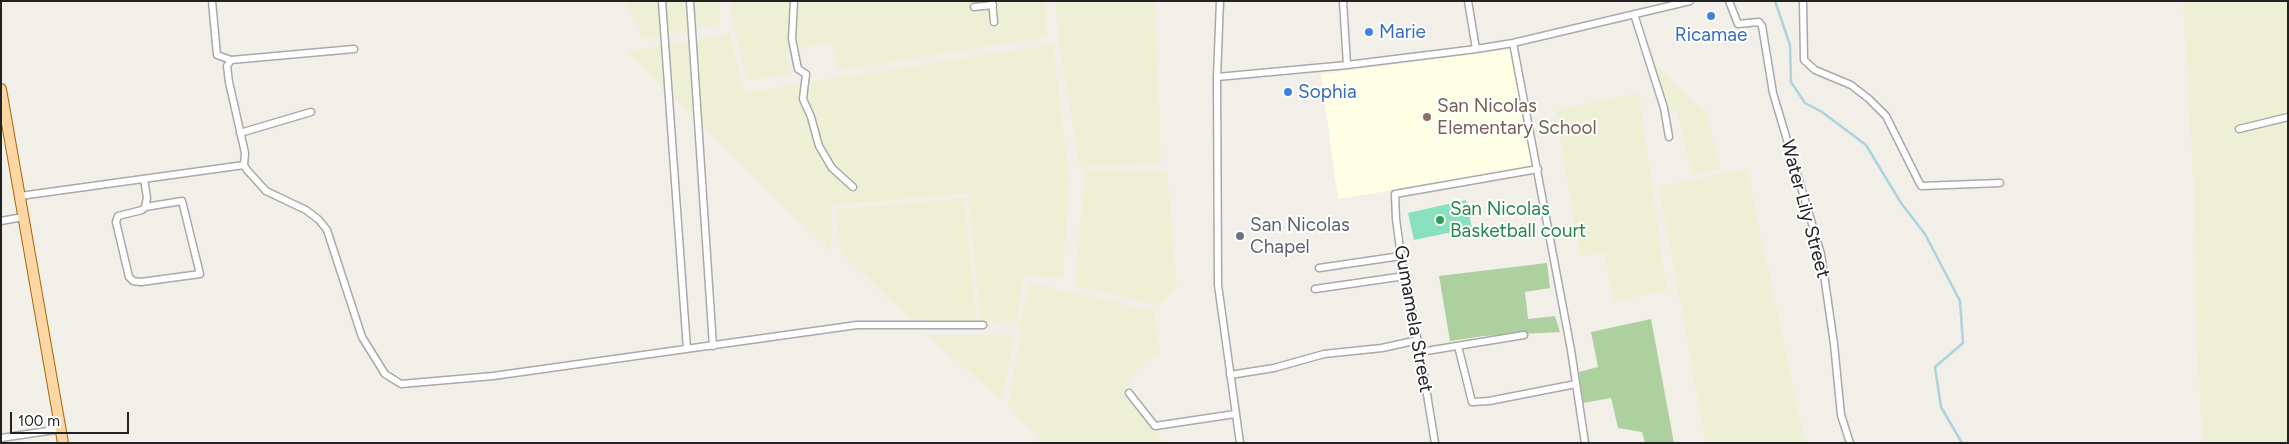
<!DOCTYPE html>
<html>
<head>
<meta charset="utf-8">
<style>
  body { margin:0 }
  #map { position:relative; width:2289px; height:444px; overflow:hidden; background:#f2efe9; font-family:Figtree,sans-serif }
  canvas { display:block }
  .frame { position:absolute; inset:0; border:2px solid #222; pointer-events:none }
  .scale { position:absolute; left:10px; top:412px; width:119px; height:22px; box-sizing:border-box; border:2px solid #222; border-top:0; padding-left:6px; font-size:15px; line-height:18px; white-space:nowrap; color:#222; -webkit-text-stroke:4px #fff; paint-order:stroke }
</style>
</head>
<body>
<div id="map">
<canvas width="2289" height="444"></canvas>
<div class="frame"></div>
<div class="scale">100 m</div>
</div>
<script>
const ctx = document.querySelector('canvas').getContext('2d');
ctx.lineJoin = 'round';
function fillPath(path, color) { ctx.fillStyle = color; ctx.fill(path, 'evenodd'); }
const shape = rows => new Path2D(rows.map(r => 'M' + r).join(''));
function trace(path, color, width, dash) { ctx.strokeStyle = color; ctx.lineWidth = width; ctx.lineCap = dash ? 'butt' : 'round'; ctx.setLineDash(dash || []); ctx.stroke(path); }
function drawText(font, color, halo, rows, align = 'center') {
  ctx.font = font + ' Figtree,sans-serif'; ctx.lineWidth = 4; ctx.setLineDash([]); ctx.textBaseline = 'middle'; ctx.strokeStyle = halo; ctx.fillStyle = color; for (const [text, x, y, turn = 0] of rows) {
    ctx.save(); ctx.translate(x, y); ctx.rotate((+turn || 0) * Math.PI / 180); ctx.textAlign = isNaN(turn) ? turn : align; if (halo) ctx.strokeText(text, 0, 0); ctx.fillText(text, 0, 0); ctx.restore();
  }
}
fillPath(shape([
  [1514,49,1534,161,1531,168,1338,199,1321,74]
]), '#ffffe5');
fillPath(shape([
  [625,1,719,1,720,24,643,39],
  [730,1,1046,1,1047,37,839,70,830,41,786,54,791,75,748,80,731,19],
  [1056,1,1155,1,1161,164,1080,167,1058,41],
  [2183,1,2288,1,2288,443,2203,443,2197,350,2194,194],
  [730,33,743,93,1053,44,1069,179,1063,278,1024,276,1017,321,981,322,968,193,831,206,831,252,627,52],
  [1648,58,1706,112,1721,169,1692,176,1677,110,1660,110],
  [1639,93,1667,291,1613,302,1605,252,1580,256,1556,110],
  [1747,169,1805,443,1706,443,1659,186],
  [1085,170,1167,171,1177,287,1159,306,1075,285],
  [964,198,977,323,912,320,841,253,835,209],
  [1030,283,1154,311,1160,352,1137,369,1124,395,1144,413,1163,443,1037,443,1039,435,1016,417,1008,403,1021,335,1018,327],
  [926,335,1014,335,1002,400]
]), '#eef0d5');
fillPath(shape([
  [1547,263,1550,288,1525,292,1528,319,1555,316,1560,332,1484,336,1450,341,1439,276],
  [1651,319,1674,443,1645,443,1642,432,1618,428,1611,398,1583,403,1579,372,1598,367,1591,332]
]), '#add19e');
fillPath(shape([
  [1466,200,1472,228,1414,240,1408,213]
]), '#88e0be');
trace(shape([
  [1775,1,1790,45,1791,82,1805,103,1822,112,1866,145,1901,203,1925,234,1960,301,1963,343,1935,367,1941,407,1962,443]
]), '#aad3df', 2.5);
const street = shape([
  [212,1,217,55,231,60],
  [662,1,687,349],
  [690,1,713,346],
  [794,1,792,39,798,69,806,74,803,99,811,117,819,146,832,168,853,187],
  [992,1,994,22],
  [1220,1,1217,77,1218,285,1240,443],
  [1343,1,1347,65],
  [1468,1,1476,49],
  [1729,1,1738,24,1759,22,1762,26,1773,93,1821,254,1834,344,1841,415,1850,443],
  [1803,1,1804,60,1815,70,1851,85,1869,99,1886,116,1921,186,2000,183],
  [974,7,993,5],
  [1634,14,1664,108,1669,137],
  [1513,43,1571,350,1585,443],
  [354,49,231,60,227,66,229,82,245,153,244,165,247,170,266,191,306,210,319,220,327,230,362,337,385,374,401,384,493,376,857,325,983,325],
  [1217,77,1347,65,1476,49,1513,43,1690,1],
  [2239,129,2288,117],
  [240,133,311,112],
  [144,179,147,198,145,207,142,210,118,216,116,222,129,277,133,281,141,282,200,274,182,201,145,207],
  [20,196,244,165],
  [1,221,23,217],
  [1319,268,1401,256],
  [1315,289,1405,276],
  [1458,346,1472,402,1489,401,1576,384],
  [1420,352,1524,335],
  [1230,375,1274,368,1324,354,1382,348,1418,340],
  [1129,393,1155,426,1235,414],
  [1,438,61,429],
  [1435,443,1420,352,1401,256,1396,219,1395,194,1538,169]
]);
const primary = shape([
  [1,89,63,443]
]);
trace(street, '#a9a9a9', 9);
trace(primary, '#a06b00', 12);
trace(street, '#fff', 6);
trace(primary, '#fcd6a4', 10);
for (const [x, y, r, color] of [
  [1711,16,5,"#3f7fe0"],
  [1369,32,5,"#3f7fe0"],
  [1288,92,5,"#3f7fe0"],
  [1427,117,5,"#8d6e63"],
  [1440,220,5,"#2e9e5b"],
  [1240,236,5,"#6b7280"]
]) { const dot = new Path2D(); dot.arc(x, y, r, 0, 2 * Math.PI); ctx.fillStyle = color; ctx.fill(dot); trace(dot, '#fff', 2); }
drawText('19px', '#366cbe', '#fff', [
  ["Marie",1379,32],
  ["Ricamae",1711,35,"center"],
  ["Sophia",1298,92]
], 'left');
drawText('19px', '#785e54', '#fff', [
  ["San Nicolas",1437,106],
  ["Elementary School",1437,128]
], 'left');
drawText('19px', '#27864d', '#fff', [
  ["San Nicolas",1450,209],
  ["Basketball court",1450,231]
], 'left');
drawText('19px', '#222', '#fff', [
  ["Water Lily Street",1805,209,75],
  ["Gumamela Street",1413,319,80]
]);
drawText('19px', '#5b616d', '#fff', [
  ["San Nicolas",1250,225],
  ["Chapel",1250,247]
], 'left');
</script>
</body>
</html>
